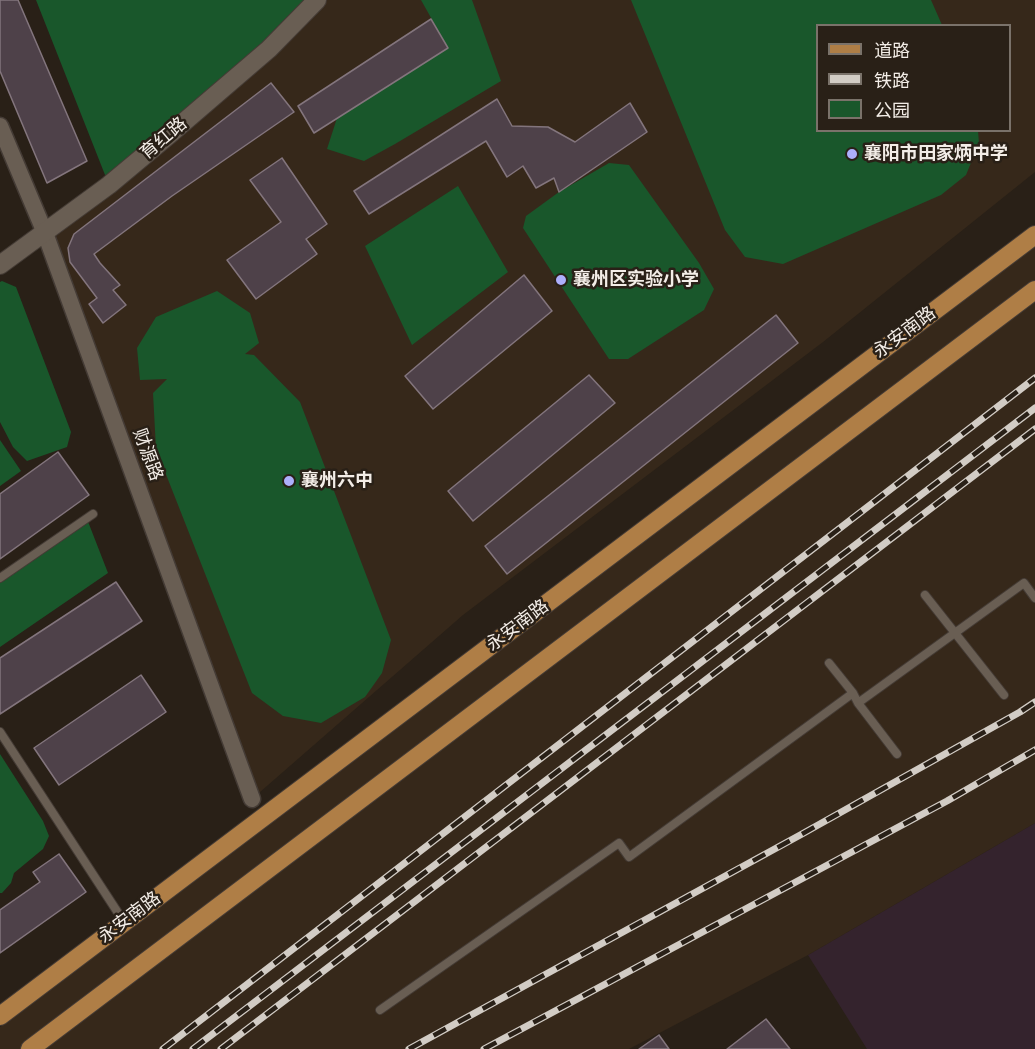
<!DOCTYPE html>
<html>
<head>
<meta charset="utf-8">
<style>
  body { margin:0 }
  #map { position:relative; width:1035px; height:1049px; overflow:hidden; background:#292017; font-family:Signika,"Noto Sans SC",sans-serif }
  canvas { display:block }
  .legend { position:absolute; left:816px; top:24px; width:195px; height:108px; box-sizing:border-box; background:#292017; border:2px solid #7a726a; margin:0; padding:8px 10px; list-style:none; font-size:18px; color:#f3ede7 }
  .legend li { display:flex; align-items:center; gap:12px; height:30px }
  .legend b { width:30px; border:2px solid #7a726a }
</style>
</head>
<body>
<div id="map">
<canvas width="1035" height="1049"></canvas>
<ul class="legend">
<li><b style="height:8px;background:#af7e46"></b>道路</li>
<li><b style="height:8px;background:#d2ccc5"></b>铁路</li>
<li><b style="height:16px;background:#19572b"></b>公园</li>
</ul>
</div>
<script>
const ctx = document.querySelector('canvas').getContext('2d');
ctx.lineJoin = 'round';
function fillPath(path, color) { ctx.fillStyle = color; ctx.fill(path, 'evenodd'); }
const shape = rows => new Path2D(rows.map(r => 'M' + r).join(''));
function trace(path, color, width, dash) { ctx.strokeStyle = color; ctx.lineWidth = width; ctx.lineCap = dash ? 'butt' : 'round'; ctx.setLineDash(dash || []); ctx.stroke(path); }
function drawText(font, color, halo, rows, align = 'center') {
  ctx.font = font + ' Signika,"Noto Sans SC",sans-serif'; ctx.lineWidth = 5; ctx.setLineDash([]); ctx.textBaseline = 'middle'; ctx.strokeStyle = halo; ctx.fillStyle = color; for (const [text, x, y, turn = 0] of rows) {
    ctx.save(); ctx.translate(x, y); ctx.rotate((+turn || 0) * Math.PI / 180); ctx.textAlign = isNaN(turn) ? turn : align; if (halo) ctx.strokeText(text, 0, 0); ctx.fillText(text, 0, 0); ctx.restore();
  }
}
fillPath(shape([
  [1035,823,1035,1049,867,1049,808,955]
]), '#34232d');
fillPath(shape([
  [317,0,1035,0,1035,172,823,342,463,615,252,799,45,233],
  [818,26,1010,26,1010,130,818,130],
  [1035,233,1035,823,808,955,629,1049,0,1049,0,1027]
]), '#36281a');
fillPath(shape([
  [36,0,317,0,109,185],
  [421,0,472,0,501,81,395,144,364,161,327,149,337,118,448,48],
  [631,0,931,0,942,25,818,26,818,130,978,131,979,143,966,175,941,195,783,264,745,257,725,230],
  [609,163,629,165,699,263,714,289,704,310,628,359,609,359,523,228,526,216,559,192],
  [458,186,508,272,412,345,365,246],
  [2,281,16,287,71,432,67,447,27,461,13,447,0,422,0,282],
  [217,291,250,313,259,343,245,354,254,355,300,402,391,640,382,673,365,697,321,723,283,716,252,693,156,449,153,393,167,379,140,380,137,348,156,317],
  [0,440,21,471,0,486],
  [87,519,108,573,0,647,0,578],
  [0,754,43,821,49,836,43,849,14,873,11,883,2,893,0,893]
]), '#19572b');
const building = shape([
  [0,0,18,0,87,161,47,183,0,71,0,0],
  [431,19,448,48,314,133,298,106,431,19],
  [271,83,294,112,172,196,94,254,100,263,120,285,113,290,126,305,103,323,89,304,97,298,70,262,68,248,74,234,271,83],
  [497,99,512,126,548,127,575,142,630,103,647,132,559,192,554,178,536,188,523,166,507,177,486,141,369,214,354,191,497,99],
  [282,158,327,224,306,239,317,254,256,299,227,260,281,222,250,180,282,158],
  [524,275,552,311,433,409,405,376,524,275],
  [776,315,798,343,507,574,485,546,776,315],
  [589,375,615,403,473,521,448,491,589,375],
  [58,452,89,495,0,559,0,494,58,452],
  [116,582,142,621,0,714,0,658,116,582],
  [141,675,166,712,59,785,34,748,141,675],
  [59,854,86,892,0,953,0,910,40,882,33,872,59,854],
  [766,1019,790,1049,727,1049,766,1019],
  [659,1035,669,1049,639,1049,659,1035]
]);
fillPath(building, '#4e4149');
trace(building, '#83757d', 1.5);
const service = shape([
  [0,578,93,514],
  [925,595,1004,695],
  [829,663,853,693,858,703,897,754],
  [858,703,1024,583,1035,598],
  [0,732,124,922],
  [380,1010,619,843,629,857,853,693]
]);
const minor = shape([
  [0,126,45,233,252,799]
]);
const tertiary = shape([
  [0,265,109,185,170,134,269,49,317,0]
]);
const primary = shape([
  [0,1016,1035,235],
  [30,1049,1035,290]
]);
trace(service, '#443b35', 10);
trace(minor, '#443b35', 19);
trace(tertiary, '#443b35', 20);
trace(primary, '#443b35', 20);
trace(service, '#695e53', 8);
trace(minor, '#695e53', 16);
trace(tertiary, '#695e53', 18);
trace(primary, '#af7e46', 18);
const rail = shape([
  [163,1049,1035,378],
  [193,1049,1035,408],
  [221,1049,1035,429],
  [409,1049,802,834,1020,712,1035,702],
  [484,1049,947,801,1035,750]
]);
trace(rail, '#d2ccc5', 7);
trace(rail, '#292017', 4.5, [14]);
for (const [x, y, r, color] of [
  [852,154,6,"#adaffb"],
  [561,280,6,"#adaffb"],
  [289,481,6,"#adaffb"]
]) { const dot = new Path2D(); dot.arc(x, y, r, 0, 2 * Math.PI); ctx.fillStyle = color; ctx.fill(dot); trace(dot, '#292017', 2); }
drawText('18px', '#f3ede7', '#292017', [
  ["育红路",164,139,-40],
  ["永安南路",905,333,-37],
  ["财源路",147,455,70],
  ["永安南路",518,626,-37],
  ["永安南路",130,918,-37]
]);
drawText('bold 18px', '#f3ede7', '#292017', [
  ["襄阳市田家炳中学",864,154],
  ["襄州区实验小学",573,280],
  ["襄州六中",301,481]
], 'left');
</script>
</body>
</html>
